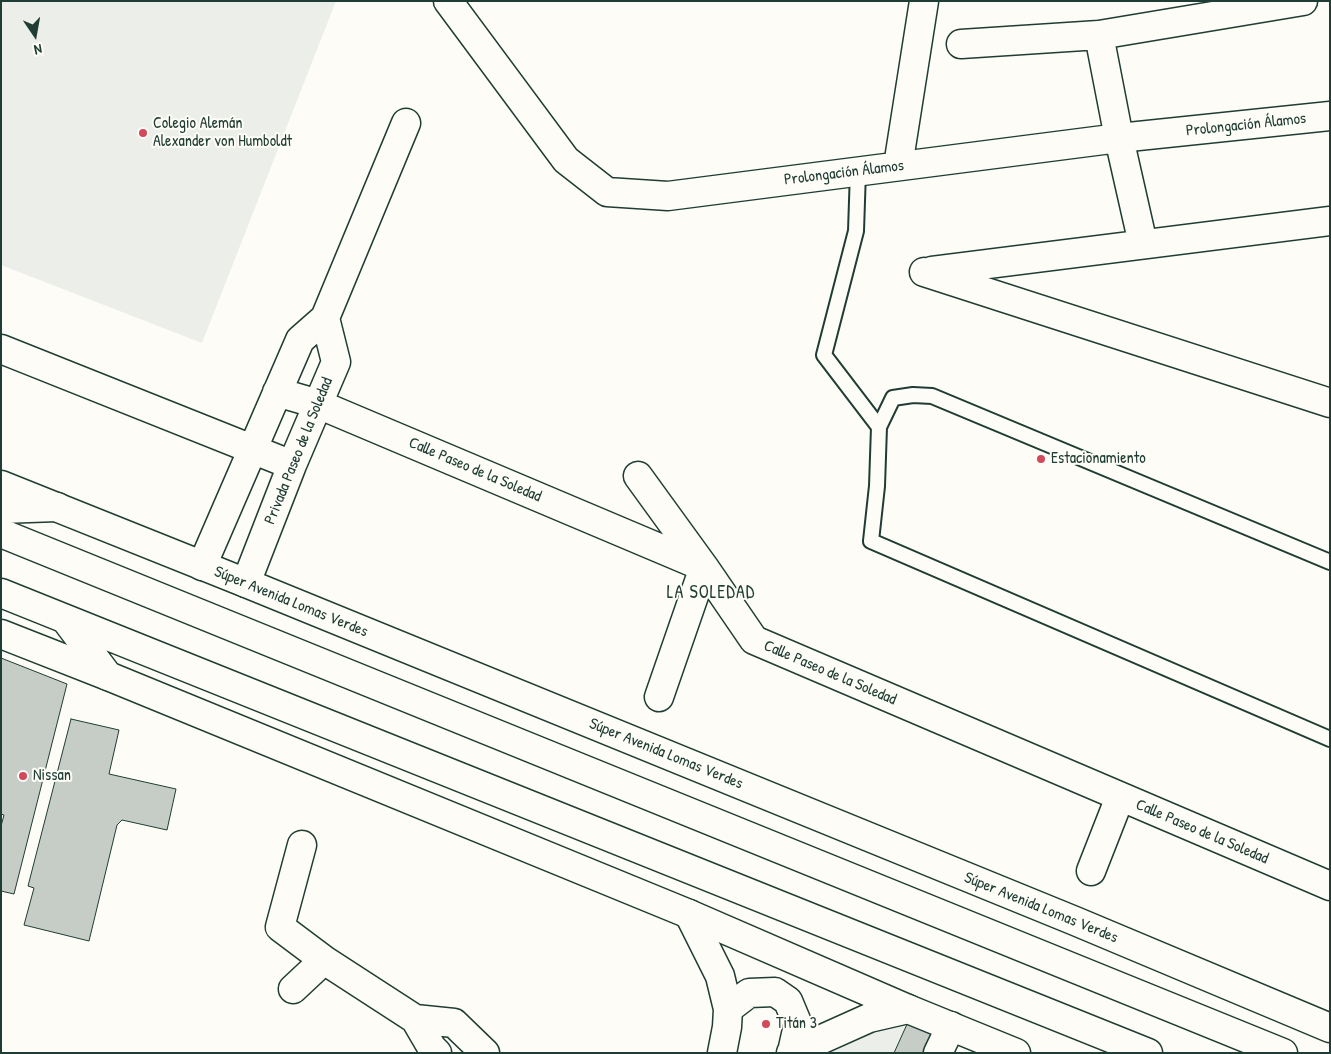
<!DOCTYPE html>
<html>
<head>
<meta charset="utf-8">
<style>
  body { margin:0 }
  #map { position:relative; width:1331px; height:1054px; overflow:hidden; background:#fdfcf7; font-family:"Patrick Hand",sans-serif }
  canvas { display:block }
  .frame { position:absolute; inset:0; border:2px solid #1f3d34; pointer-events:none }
  .north { position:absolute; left:10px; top:10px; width:50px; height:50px; -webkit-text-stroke:4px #fdfcf7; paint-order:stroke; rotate:168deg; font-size:14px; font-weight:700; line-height:20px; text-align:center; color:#1f3d34 }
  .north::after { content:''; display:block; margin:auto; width:18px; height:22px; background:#1f3d34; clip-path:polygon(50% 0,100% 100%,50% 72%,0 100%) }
</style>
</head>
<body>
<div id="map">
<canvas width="1331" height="1054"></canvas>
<div class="frame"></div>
<div class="north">N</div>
</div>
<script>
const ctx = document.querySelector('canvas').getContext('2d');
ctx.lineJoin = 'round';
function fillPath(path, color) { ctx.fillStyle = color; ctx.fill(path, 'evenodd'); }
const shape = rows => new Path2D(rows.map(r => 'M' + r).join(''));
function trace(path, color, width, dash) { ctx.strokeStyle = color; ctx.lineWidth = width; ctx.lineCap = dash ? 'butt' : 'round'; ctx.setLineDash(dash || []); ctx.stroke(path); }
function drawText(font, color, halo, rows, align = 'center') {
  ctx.font = font + ' "Patrick Hand",sans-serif'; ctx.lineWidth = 4; ctx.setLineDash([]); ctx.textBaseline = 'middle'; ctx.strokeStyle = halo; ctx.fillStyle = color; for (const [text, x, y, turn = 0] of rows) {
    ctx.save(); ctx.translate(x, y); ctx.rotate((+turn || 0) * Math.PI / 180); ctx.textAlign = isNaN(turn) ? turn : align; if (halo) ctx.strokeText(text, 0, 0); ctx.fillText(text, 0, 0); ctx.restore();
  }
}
fillPath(shape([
  [1,1,336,1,202,343,1,265],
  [908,1010,936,1053,794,1053]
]), '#eceee9');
const building = shape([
  [1,658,67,684,14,894,1,891,1,826,4,815,1,814,1,658],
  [71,719,119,730,109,774,176,789,167,830,122,820,117,825,89,941,24,925,34,888,28,886,71,719],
  [908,1022,938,1036,930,1053,894,1053,908,1022]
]);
fillPath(building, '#c6cdc7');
trace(building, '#1f3d34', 1);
const lane = shape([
  [858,171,856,231,824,355,879,427],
  [1330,562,932,396,913,395,893,398,879,427,877,486,871,541,1330,739]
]);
const street = shape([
  [448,1,566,160,607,192,668,196,1119,138,1330,116],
  [1099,35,1119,138,1143,244],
  [961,44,1099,35,1303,1],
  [898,166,924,1],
  [932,271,1330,221],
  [924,272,1330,403],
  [1,349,292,465],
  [277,392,318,404,704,567],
  [638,476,704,567,754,640,1330,886],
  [202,566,300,340,325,318,406,123],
  [246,583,292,465,336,362,325,318],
  [659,697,704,567],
  [302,845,280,927,324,960],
  [1091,871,1120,797],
  [689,914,720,976,728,1009,727,1027,722,1053],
  [293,989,324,960,415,1019,454,1023,485,1053],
  [728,1009,749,993,775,992,788,1001,798,1025,792,1052],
  [415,1019,432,1048,437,1053],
  [791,1053,869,1018,908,1009],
  [938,1053,951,1026]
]);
const secondary = shape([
  [1,485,246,583,1075,921,1330,1028],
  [1,634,108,676,689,914,908,1009,1016,1053]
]);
const primary = shape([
  [1,509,57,507],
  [1,533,1283,1053],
  [1,593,1148,1053],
  [66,620,108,676]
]);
trace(lane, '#1f3d34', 18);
trace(street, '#1f3d34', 31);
trace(secondary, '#1f3d34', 31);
trace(primary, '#1f3d34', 31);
trace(lane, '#fdfcf7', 14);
trace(street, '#fdfcf7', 28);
trace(secondary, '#fdfcf7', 28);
trace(primary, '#fdfcf7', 28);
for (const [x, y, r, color] of [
  [143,133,5,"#d1495b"],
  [1041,459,5,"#d1495b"],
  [23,776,5,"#d1495b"],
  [766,1024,5,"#d1495b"]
]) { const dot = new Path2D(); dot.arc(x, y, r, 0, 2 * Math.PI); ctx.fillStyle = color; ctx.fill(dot); trace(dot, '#fdfcf7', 2); }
drawText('16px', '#1f3d34', '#fdfcf7', [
  ["Colegio Alemán",153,124],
  ["Alexander von Humboldt",153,142],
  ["Estacionamiento",1051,459],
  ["Nissan",33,776],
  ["Titán 3",776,1024]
], 'left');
drawText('16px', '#1f3d34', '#fdfcf7', [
  ["Prolongación Álamos",1246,125,-6],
  ["Prolongación Álamos",844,173,-7],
  ["Privada Paseo de la Soledad",299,451,-68],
  ["Calle Paseo de la Soledad",475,470,23],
  ["Súper Avenida Lomas Verdes",291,602,22],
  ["Calle Paseo de la Soledad",830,673,23],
  ["Súper Avenida Lomas Verdes",666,754,22],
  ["Calle Paseo de la Soledad",1202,832,23],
  ["Súper Avenida Lomas Verdes",1041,908,22]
]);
ctx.letterSpacing = '1px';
drawText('18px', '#1f3d34', '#fdfcf7', [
  ["LA SOLEDAD",711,593]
]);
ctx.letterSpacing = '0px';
</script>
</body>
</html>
